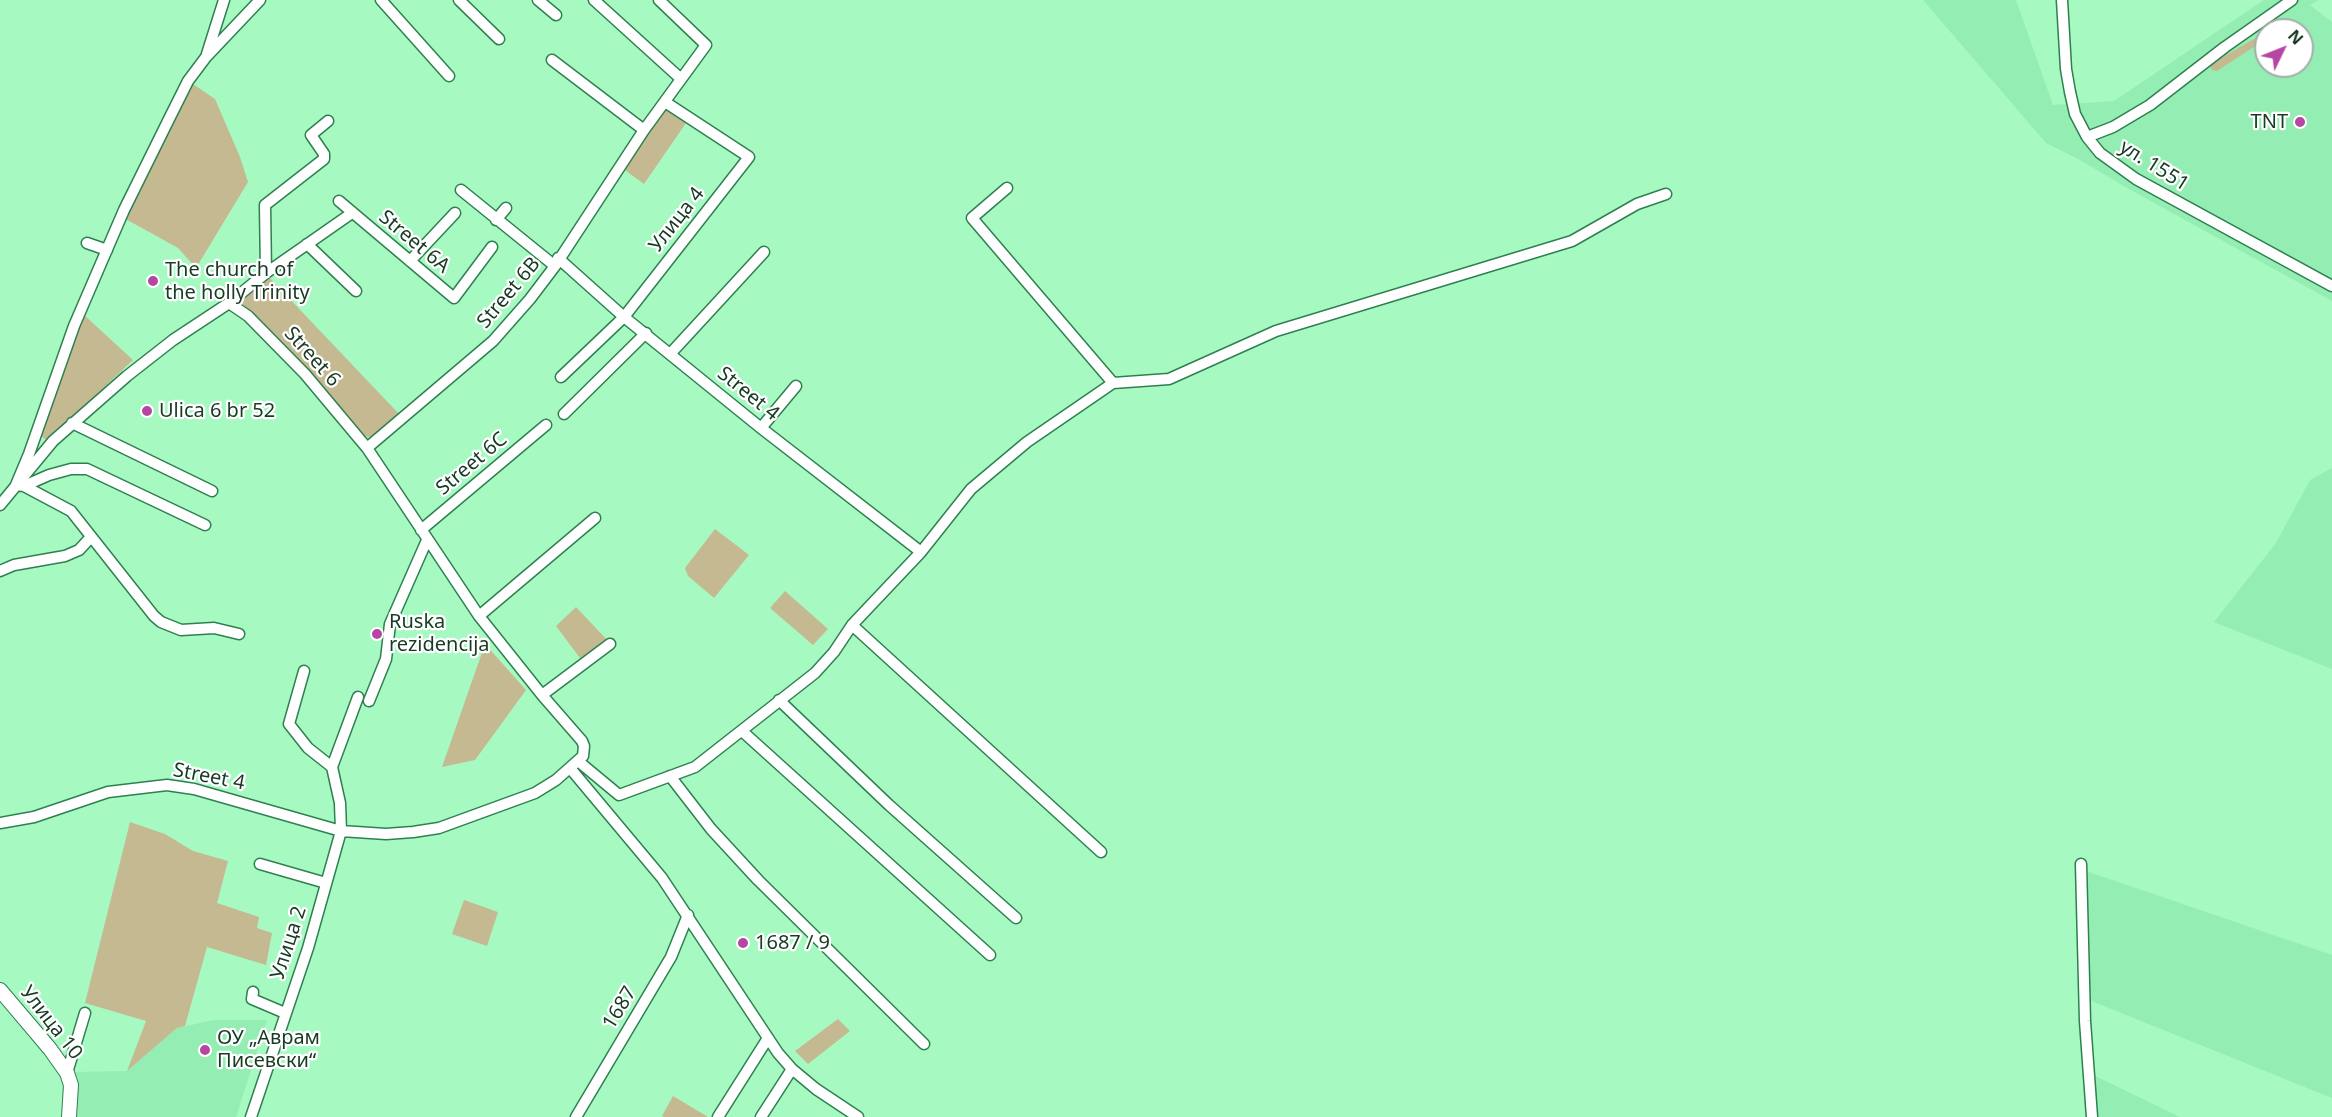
<!DOCTYPE html>
<html>
<head>
<meta charset="utf-8">
<style>
  body { margin:0 }
  #map { position:relative; width:2332px; height:1117px; overflow:hidden; background:#a7f9c2; font-family:"Noto Sans",sans-serif }
  canvas { display:block }
  .north { position:absolute; left:2254px; top:18px; width:60px; height:60px; box-sizing:border-box; background:#fff; border:2px solid #a3b0a8; border-radius:50%; rotate:47deg; font-size:16px; font-weight:700; line-height:24px; text-align:center; color:#183a25 }
  .north::after { content:''; display:block; margin:auto; width:21px; height:27px; background:#b546a3; clip-path:polygon(50% 0,100% 100%,50% 72%,0 100%) }
</style>
</head>
<body>
<div id="map">
<canvas width="2332" height="1117"></canvas>
<div class="north">N</div>
</div>
<script>
const ctx = document.querySelector('canvas').getContext('2d');
ctx.lineJoin = 'round';
function fillPath(path, color) { ctx.fillStyle = color; ctx.fill(path, 'evenodd'); }
const shape = rows => new Path2D(rows.map(r => 'M' + r).join(''));
function trace(path, color, width, dash) { ctx.strokeStyle = color; ctx.lineWidth = width; ctx.lineCap = dash ? 'butt' : 'round'; ctx.setLineDash(dash || []); ctx.stroke(path); }
function drawText(font, color, halo, rows, align = 'center') {
  ctx.font = font + ' "Noto Sans",sans-serif'; ctx.lineWidth = 4.5; ctx.setLineDash([]); ctx.textBaseline = 'middle'; ctx.strokeStyle = halo; ctx.fillStyle = color; for (const [text, x, y, turn = 0] of rows) {
    ctx.save(); ctx.translate(x, y); ctx.rotate((+turn || 0) * Math.PI / 180); ctx.textAlign = isNaN(turn) ? turn : align; if (halo) ctx.strokeText(text, 0, 0); ctx.fillText(text, 0, 0); ctx.restore();
  }
}
fillPath(shape([
  [1923,0,2016,0,2053,105,2114,101,2264,0,2319,0,2310,5,2332,22,2332,301,2127,188,2080,160,2046,143],
  [2266,30,2302,30,2302,66,2266,66],
  [2332,468,2332,669,2214,622,2276,543,2310,480],
  [2086,871,2332,955,2332,1098,2089,1000],
  [214,1020,267,1020,236,1117,70,1117,73,1072,127,1071,177,1028],
  [2089,1073,2180,1117,2091,1117]
]), '#94edb3');
fillPath(shape([
  [2266,32,2266,39,2217,71,2212,70,2209,65],
  [190,82,215,99,240,157,248,182,196,268,178,248,122,217],
  [664,108,686,123,644,184,622,168],
  [267,275,400,415,373,438,364,436,253,313,238,300],
  [83,314,133,360,47,441,38,433],
  [715,529,749,555,714,598,688,576,685,568],
  [785,591,828,629,813,645,770,608],
  [576,607,609,642,583,662,556,626],
  [485,644,526,690,475,760,442,767],
  [130,822,165,834,193,851,228,861,217,903,259,917,257,928,272,933,266,965,207,947,185,1026,177,1028,127,1071,146,1021,85,1003],
  [464,900,498,912,487,946,452,934],
  [838,1019,850,1031,808,1064,795,1051],
  [673,1096,708,1117,664,1117,662,1116]
]), '#c5b991');
const minor = shape([
  [381,0,449,76],
  [459,0,499,39],
  [538,0,556,15],
  [594,0,680,78],
  [2062,0,2066,69,2070,92,2075,114,2087,137,2100,153,2136,179,2332,286],
  [207,54,224,0],
  [552,60,644,130],
  [2087,137,2113,127,2150,105,2225,47,2292,0],
  [1007,188,972,218,1113,383],
  [461,190,555,266],
  [339,201,454,298,492,247],
  [496,220,506,208],
  [87,243,107,250],
  [307,244,356,291],
  [558,258,624,317,761,428,921,552],
  [410,261,455,213],
  [266,273,265,205,324,159,324,154,311,135,328,121],
  [671,353,764,252],
  [561,377,624,317,749,157,665,102],
  [564,414,646,333],
  [72,423,212,491],
  [761,428,796,386],
  [367,448,493,341,530,299,555,266,644,130,706,45,659,0],
  [16,485,29,454,74,326,124,210,169,119,188,81,206,57,260,0],
  [16,485,24,486,71,511,154,616,161,622,181,630,214,628,239,634],
  [24,486,49,475,71,469,87,469,205,525],
  [0,505,53,441,127,376,173,340,229,303,266,273,352,213],
  [421,530,546,425],
  [0,571,14,565,65,556,79,550,91,537],
  [479,616,595,518],
  [852,625,1101,852],
  [304,671,289,724,308,748,332,767],
  [542,695,610,644],
  [779,700,889,805,1016,918],
  [369,701,386,659,390,624,427,540],
  [742,731,990,955],
  [578,761,619,795,695,767,815,673,834,652,852,625,921,552,971,489,1027,442,1113,383,1169,379,1276,331,1572,241,1637,204,1666,194],
  [570,768,662,878,778,1053,792,1069,816,1089,858,1117],
  [670,776,711,829,758,880,924,1044],
  [0,823,34,817,108,792,167,785,194,789,341,831,386,834,413,832,439,828,535,793,556,780,583,756,584,746,582,741,542,695,479,616,367,448,305,374,248,316,229,303],
  [260,864,326,883],
  [2081,864,2085,1021,2092,1117],
  [253,992,252,999,285,1013],
  [67,1073,85,1013],
  [251,1117,308,948,341,831,340,803,332,767,358,697],
  [576,1117,671,957,688,915],
  [718,1117,768,1038],
  [761,1117,792,1069]
]);
const tertiary = shape([
  [0,990,50,1049,67,1073,71,1085,69,1117]
]);
trace(minor, '#2e8050', 13);
trace(tertiary, '#2e8050', 16);
trace(minor, '#fff', 10);
trace(tertiary, '#fff', 14);
for (const [x, y, r, color] of [
  [2300,122,6,"#b546a3"],
  [153,281,6,"#b546a3"],
  [147,411,6,"#b546a3"],
  [377,634,6,"#b546a3"],
  [743,943,6,"#b546a3"],
  [205,1050,6,"#b546a3"]
]) { const dot = new Path2D(); dot.arc(x, y, r, 0, 2 * Math.PI); ctx.fillStyle = color; ctx.fill(dot); trace(dot, '#fff', 2); }
drawText('20px', '#183a25', '#fff', [
  ["TNT",2288,122,"right"],
  ["Тhe church of",165,270],
  ["the holly Trinity",165,293],
  ["Ulica 6 br 52",159,411],
  ["Ruska",389,622],
  ["rezidencija",389,645],
  ["1687 / 9",755,943],
  ["ОУ „Аврам",217,1038],
  ["Писевски“",217,1061]
], 'left');
drawText('20px', '#183a25', '#fff', [
  ["ул. 1551",2154,166,32],
  ["Улица 4",677,220,-52],
  ["Street 6A",414,242,40],
  ["Street 6B",509,293,-50],
  ["Street 6",312,357,48],
  ["Street 4",748,394,39],
  ["Street 6C",472,464,-40],
  ["Street 4",209,777,11],
  ["Улица 2",289,943,-72],
  ["1687",620,1008,-59],
  ["Улица 10",51,1023,52]
]);
</script>
</body>
</html>
